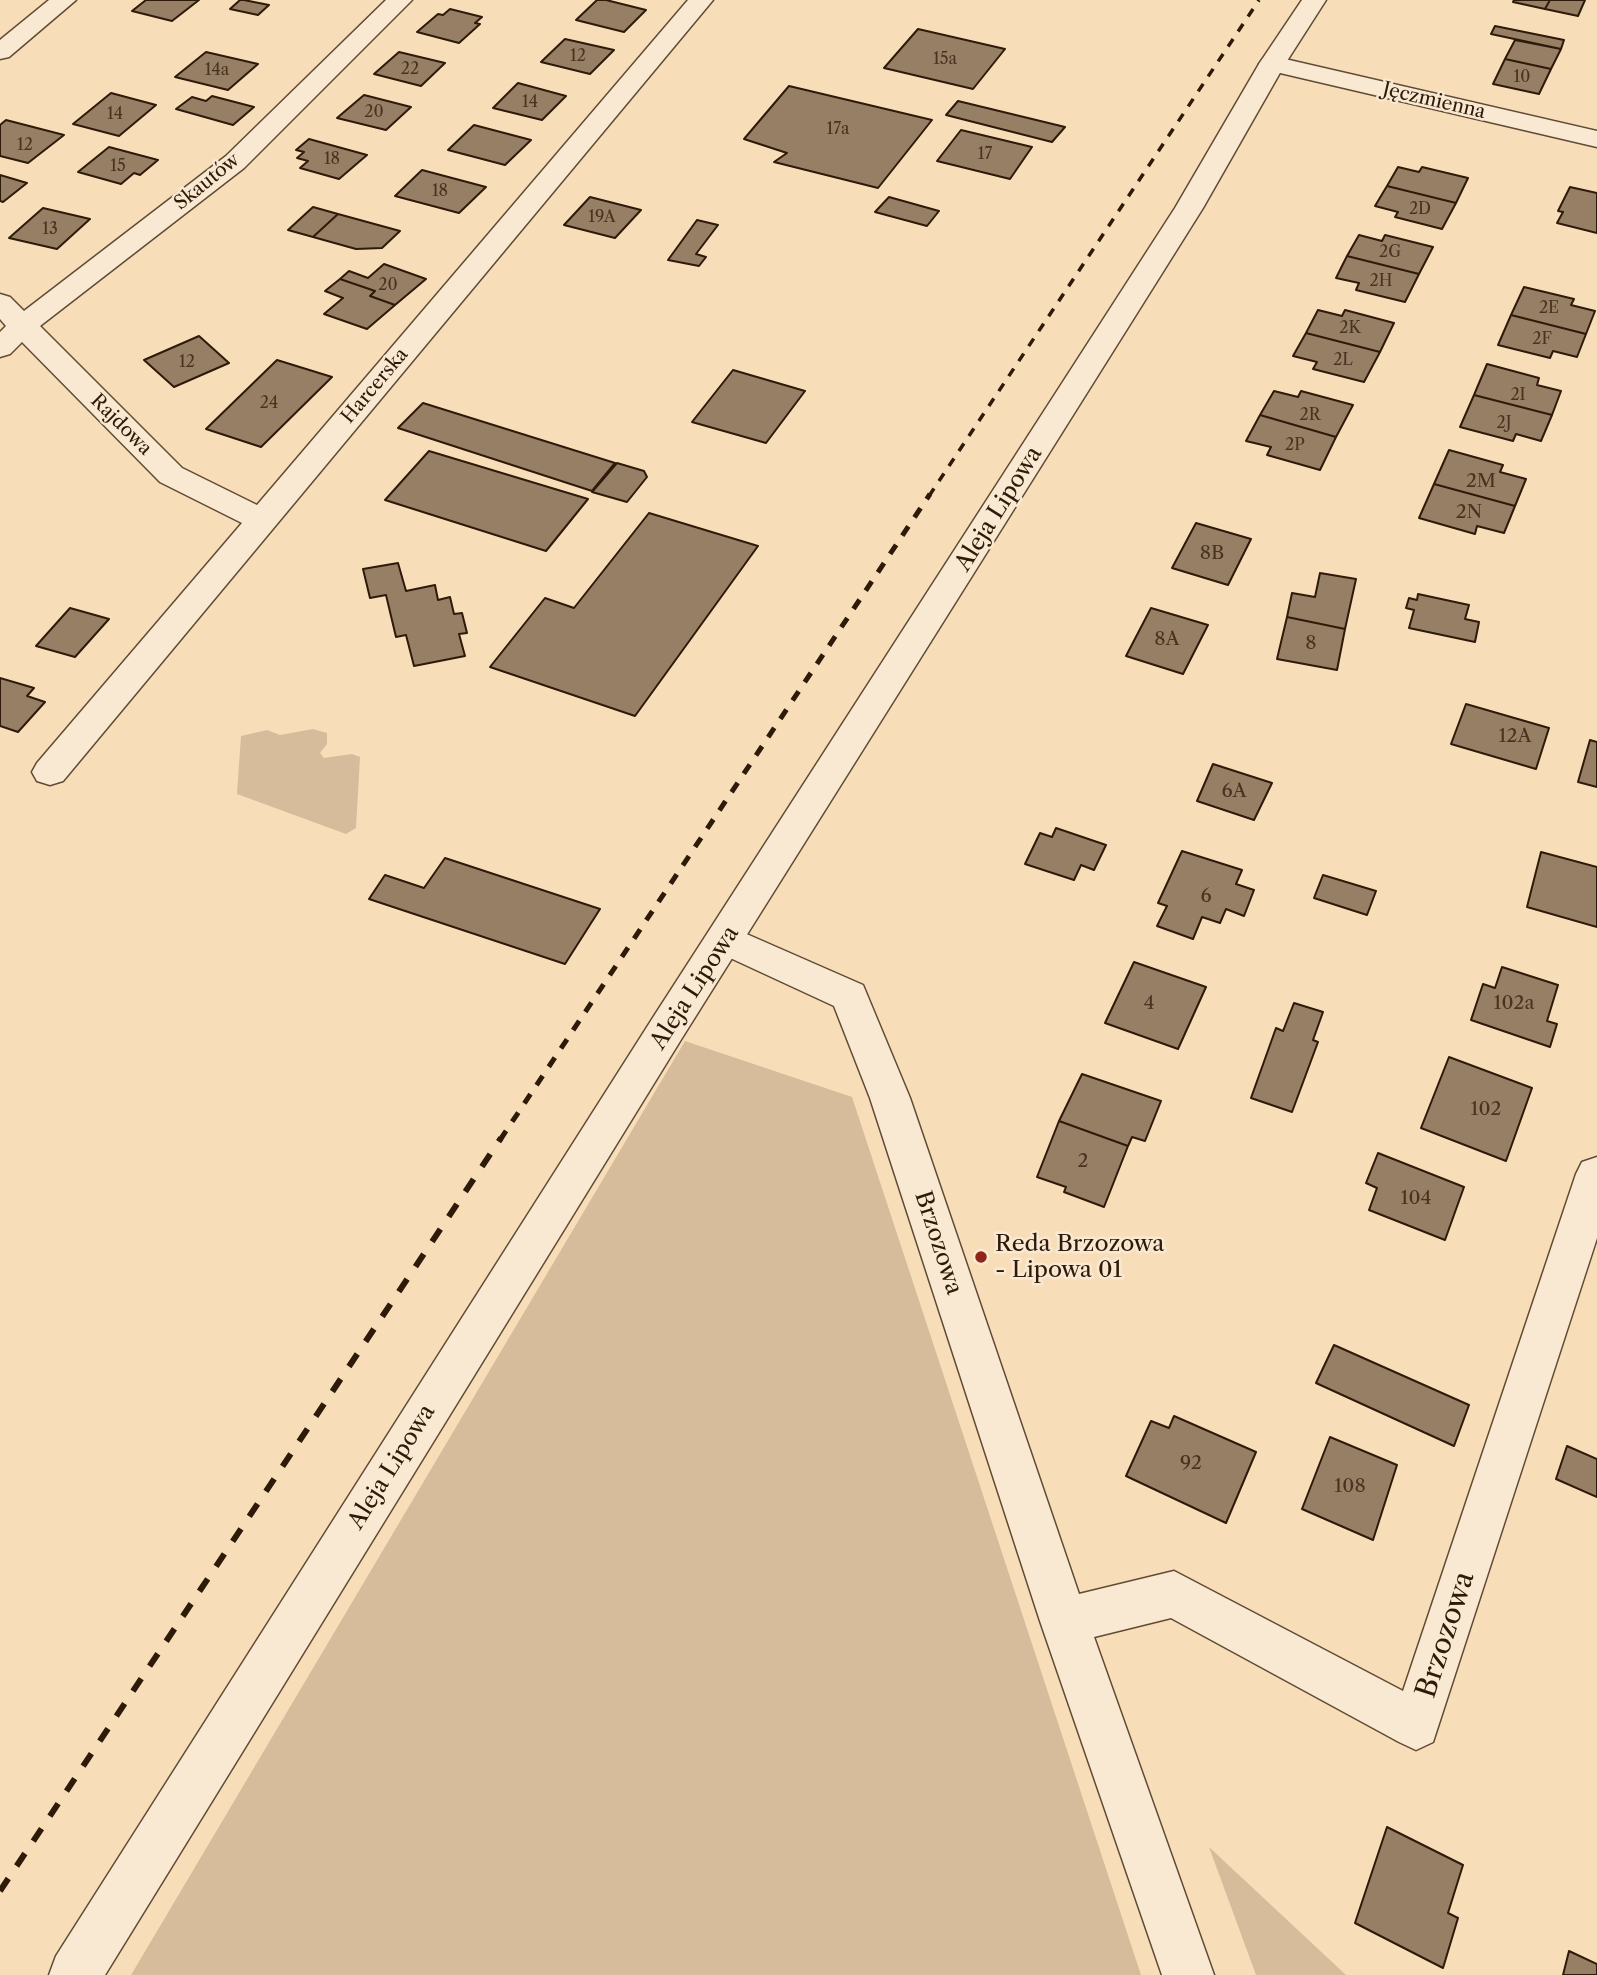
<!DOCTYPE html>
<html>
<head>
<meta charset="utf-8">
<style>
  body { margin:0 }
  canvas { display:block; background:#f8ddb9 }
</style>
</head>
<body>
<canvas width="1597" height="1975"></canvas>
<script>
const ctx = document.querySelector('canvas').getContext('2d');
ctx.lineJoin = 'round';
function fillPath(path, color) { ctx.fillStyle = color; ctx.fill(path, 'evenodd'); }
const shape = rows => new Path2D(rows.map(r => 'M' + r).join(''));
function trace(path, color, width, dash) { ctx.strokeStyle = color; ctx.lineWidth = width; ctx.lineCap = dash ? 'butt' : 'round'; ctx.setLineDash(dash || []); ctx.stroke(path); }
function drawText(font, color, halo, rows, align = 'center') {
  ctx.font = font + ' "Libre Caslon Text",serif'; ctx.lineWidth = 5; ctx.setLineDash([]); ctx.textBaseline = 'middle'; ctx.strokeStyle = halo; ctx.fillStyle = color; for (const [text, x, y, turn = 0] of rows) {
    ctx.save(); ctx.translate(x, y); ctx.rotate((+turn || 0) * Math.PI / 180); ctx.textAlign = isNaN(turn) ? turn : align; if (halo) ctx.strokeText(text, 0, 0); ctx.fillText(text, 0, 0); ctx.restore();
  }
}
fillPath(shape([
  [313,729,327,733,327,744,320,753,324,758,352,754,360,757,356,828,346,834,237,794,241,736,267,730,280,735],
  [685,1041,852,1097,1141,1975,131,1975],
  [1209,1847,1346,1975,1256,1975]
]), '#d6bc9b');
const building = shape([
  [146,0,199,0,172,21,132,11,146,0],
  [240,0,244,0,269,5,258,15,230,9,240,0],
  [597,0,606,0,646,10,624,32,576,20,597,0],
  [1514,0,1550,0,1545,9,1513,2,1514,0],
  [1550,0,1585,0,1578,16,1545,9,1550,0],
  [450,9,482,17,475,23,480,24,459,43,417,32,438,14,443,15,450,9],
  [1495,26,1564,40,1561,49,1491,34,1495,26],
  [918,29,1005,49,973,89,884,68,918,29],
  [565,39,614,50,590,74,541,62,565,39],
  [1515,40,1561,49,1551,69,1505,59,1515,40],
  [206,52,258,64,228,90,175,77,206,52],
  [399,52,445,63,421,86,374,74,399,52],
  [1505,59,1551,69,1539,94,1493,84,1505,59],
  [518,83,566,96,542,120,493,108,518,83],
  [789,86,932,120,878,188,774,162,787,153,744,139,789,86],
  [111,93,156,105,119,136,73,124,111,93],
  [364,95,411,107,386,130,337,118,364,95],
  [212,96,254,107,233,125,176,109,192,97,206,101,212,96],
  [958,101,1065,127,1052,142,946,115,958,101],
  [6,120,64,135,28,163,0,156,0,125,6,120],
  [474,125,531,140,505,165,448,150,474,125],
  [961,130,1032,147,1010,179,937,161,961,130],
  [309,139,367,155,339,179,300,168,308,161,297,158,304,152,296,150,309,139],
  [109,147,158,160,140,175,134,173,121,184,78,172,109,147],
  [1398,167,1419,172,1422,167,1468,178,1456,203,1387,186,1398,167],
  [422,170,486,187,459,213,395,196,422,170],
  [0,175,27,183,3,202,0,201,0,175],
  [1387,186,1456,203,1442,229,1395,217,1398,212,1375,206,1387,186],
  [1570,187,1597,193,1597,233,1557,223,1563,212,1558,211,1570,187],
  [590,197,641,210,615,238,564,225,590,197],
  [889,197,939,211,927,226,875,212,889,197],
  [313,207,338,214,313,237,288,230,313,207],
  [43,208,90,219,57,249,9,238,43,208],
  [338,214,400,231,382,248,356,249,313,237,338,214],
  [697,220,718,225,696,254,706,257,699,266,668,260,697,220],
  [1359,235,1382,241,1385,235,1433,247,1419,274,1347,256,1359,235],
  [1347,256,1419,274,1405,302,1356,290,1359,283,1336,278,1347,256],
  [384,264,426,279,395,305,370,296,375,291,340,279,349,271,368,278,384,264],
  [340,279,375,291,370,296,395,305,367,329,324,314,343,298,325,291,340,279],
  [1524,287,1574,299,1571,305,1595,311,1586,334,1511,315,1524,287],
  [1318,310,1342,316,1345,310,1394,323,1380,352,1306,333,1318,310],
  [1511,315,1586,334,1577,357,1553,351,1550,358,1498,345,1511,315],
  [1306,333,1380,352,1364,382,1313,369,1317,362,1293,356,1306,333],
  [199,336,229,363,174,387,144,360,199,336],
  [277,360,332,377,261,447,206,429,277,360],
  [1487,364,1539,378,1537,385,1561,391,1552,415,1474,395,1487,364],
  [733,370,805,391,766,443,692,422,733,370],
  [1274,391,1298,397,1301,391,1353,405,1336,437,1260,415,1274,391],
  [1474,395,1552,415,1541,441,1516,434,1513,441,1460,427,1474,395],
  [423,403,615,463,592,491,398,428,423,403],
  [1260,415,1336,437,1320,470,1267,455,1271,447,1246,441,1260,415],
  [1449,450,1503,465,1500,472,1526,479,1515,506,1434,484,1449,450],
  [429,451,588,499,546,551,385,500,429,451],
  [617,463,644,471,647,477,627,502,592,492,617,463],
  [1434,484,1515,506,1504,533,1477,526,1475,534,1419,518,1434,484],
  [649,513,758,546,635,716,490,667,545,598,574,608,649,513],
  [1196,523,1251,539,1228,585,1172,568,1196,523],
  [398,563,406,591,435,585,438,600,450,597,454,614,462,613,467,633,459,634,465,656,414,666,406,635,396,637,386,595,370,598,363,569,398,563],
  [1320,573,1356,579,1345,629,1287,617,1292,593,1315,597,1320,573],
  [1418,594,1469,605,1465,619,1479,622,1475,642,1409,628,1414,610,1406,608,1409,598,1417,600,1418,594],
  [70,608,109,619,75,657,36,646,70,608],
  [1151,608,1208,625,1183,674,1126,656,1151,608],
  [1287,617,1345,629,1337,670,1277,659,1287,617],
  [0,678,34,688,27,696,45,702,18,732,0,726,0,678],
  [1466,704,1549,728,1536,769,1451,744,1466,704],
  [1590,740,1597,742,1597,787,1578,782,1590,740],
  [1213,764,1272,783,1254,820,1197,801,1213,764],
  [1056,828,1106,845,1094,870,1081,865,1074,880,1025,864,1040,833,1052,837,1056,828],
  [1182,851,1242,870,1236,884,1254,890,1244,916,1226,909,1220,923,1202,917,1193,939,1157,926,1167,906,1158,903,1182,851],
  [1541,852,1597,867,1597,927,1527,907,1541,852],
  [445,858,600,909,565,964,369,899,385,875,424,888,445,858],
  [1323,875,1376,891,1367,915,1314,898,1323,875],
  [1134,962,1206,987,1178,1049,1105,1023,1134,962],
  [1502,967,1558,985,1547,1021,1557,1024,1550,1047,1471,1020,1483,984,1495,988,1502,967],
  [1294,1003,1323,1012,1313,1040,1318,1042,1292,1112,1251,1098,1276,1028,1283,1031,1294,1003],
  [1449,1057,1532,1088,1506,1161,1421,1128,1449,1057],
  [1082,1074,1161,1101,1145,1141,1132,1137,1128,1146,1059,1121,1082,1074],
  [1059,1121,1128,1146,1104,1207,1064,1192,1066,1187,1037,1177,1059,1121],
  [1378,1153,1464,1187,1445,1240,1369,1210,1377,1188,1366,1183,1378,1153],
  [1334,1345,1469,1405,1454,1446,1316,1383,1334,1345],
  [1174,1416,1256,1452,1226,1523,1126,1476,1151,1421,1169,1428,1174,1416],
  [1330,1437,1397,1465,1373,1540,1302,1509,1330,1437],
  [1567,1446,1597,1459,1597,1497,1556,1479,1567,1446],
  [1387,1827,1463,1865,1448,1913,1458,1918,1443,1968,1355,1923,1387,1827],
  [1569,1951,1597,1964,1597,1975,1563,1975,1569,1951]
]);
fillPath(building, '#977f65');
trace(building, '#2e1a09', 2);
const minor = shape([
  [386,0,412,0,244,168,40,326,182,468,257,505,688,0,713,0,63,781,50,785,37,781,32,772,37,763,242,523,160,482,22,342,10,354,0,357,0,332,6,326,0,319,0,294,10,297,24,311,226,156,386,0],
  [1272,56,1597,131,1597,147,1263,69,1259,64,1263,59,1272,56],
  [726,925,863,985,910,1098,1079,1594,1174,1571,1403,1691,1576,1174,1582,1162,1597,1157,1597,1238,1433,1742,1416,1750,1399,1742,1171,1618,1094,1637,1214,1975,1162,1975,1040,1621,870,1098,834,1006,713,950,707,940,713,930,726,925]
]);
const tertiary = shape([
  [49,0,76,0,9,57,0,59,0,40,49,0],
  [1302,0,1326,0,1285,64,1203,208,682,1038,105,1975,49,1975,56,1956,654,1016,1175,208,1259,64,1302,0]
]);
trace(minor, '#604b35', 3);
trace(tertiary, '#604b35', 3);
fillPath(minor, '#fae9d2');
fillPath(tertiary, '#fae9d2');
trace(shape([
  [929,496,1259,0]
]), '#2e1a09', 3.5, [9, 9]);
trace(shape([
  [500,1140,930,494]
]), '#2e1a09', 5, [11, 11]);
trace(shape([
  [0,1891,501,1138]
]), '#2e1a09', 6, [15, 15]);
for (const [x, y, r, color] of [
  [981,1257,7,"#8f2418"]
]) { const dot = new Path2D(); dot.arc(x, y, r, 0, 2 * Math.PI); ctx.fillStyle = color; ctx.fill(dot); trace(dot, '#fae9d2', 2.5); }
drawText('16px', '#483320', null, [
  ["12",578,56],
  ["15a",945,59],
  ["22",410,69],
  ["14a",217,70],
  ["10",1522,77],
  ["14",530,102],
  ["20",374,112],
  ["14",115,114],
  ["17a",838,129],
  ["12",25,145],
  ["17",985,154],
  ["18",332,159],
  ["15",118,166],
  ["18",440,191],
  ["2D",1420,209],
  ["19A",602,217],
  ["13",50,229],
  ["2G",1390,252],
  ["2H",1381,281],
  ["20",388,285],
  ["2E",1549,308],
  ["2K",1350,328],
  ["2F",1542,339],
  ["2L",1343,360],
  ["12",187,362],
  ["2I",1518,395],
  ["24",269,403],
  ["2R",1310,415],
  ["2J",1504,423],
  ["2P",1295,445]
]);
drawText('19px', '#2e1a09', '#fae9d2', [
  ["Jęczmienna",1434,101,13],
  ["Skautów",207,182,-39],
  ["Harcerska",375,386,-50],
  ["Rajdowa",121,425,45]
]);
drawText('19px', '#483320', null, [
  ["2M",1481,482],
  ["2N",1469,513],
  ["8B",1212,554],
  ["8A",1167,640],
  ["8",1311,644],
  ["12A",1515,737],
  ["6A",1234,792],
  ["6",1206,897],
  ["4",1149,1004],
  ["102a",1514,1004],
  ["102",1486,1110],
  ["2",1083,1162],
  ["104",1416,1199],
  ["92",1191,1464],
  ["108",1350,1487]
]);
drawText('23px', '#2e1a09', '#fae9d2', [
  ["Aleja Lipowa",999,509,-58],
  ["Aleja Lipowa",695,988,-57],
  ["Brzozowa",938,1243,72],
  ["Aleja Lipowa",392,1467,-58]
]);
drawText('23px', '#2e1a09', '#fae9d2', [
  ["Reda Brzozowa",995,1244],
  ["- Lipowa 01",995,1270]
], 'left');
drawText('28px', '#2e1a09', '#fae9d2', [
  ["Brzozowa",1446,1635,-72]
]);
</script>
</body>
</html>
